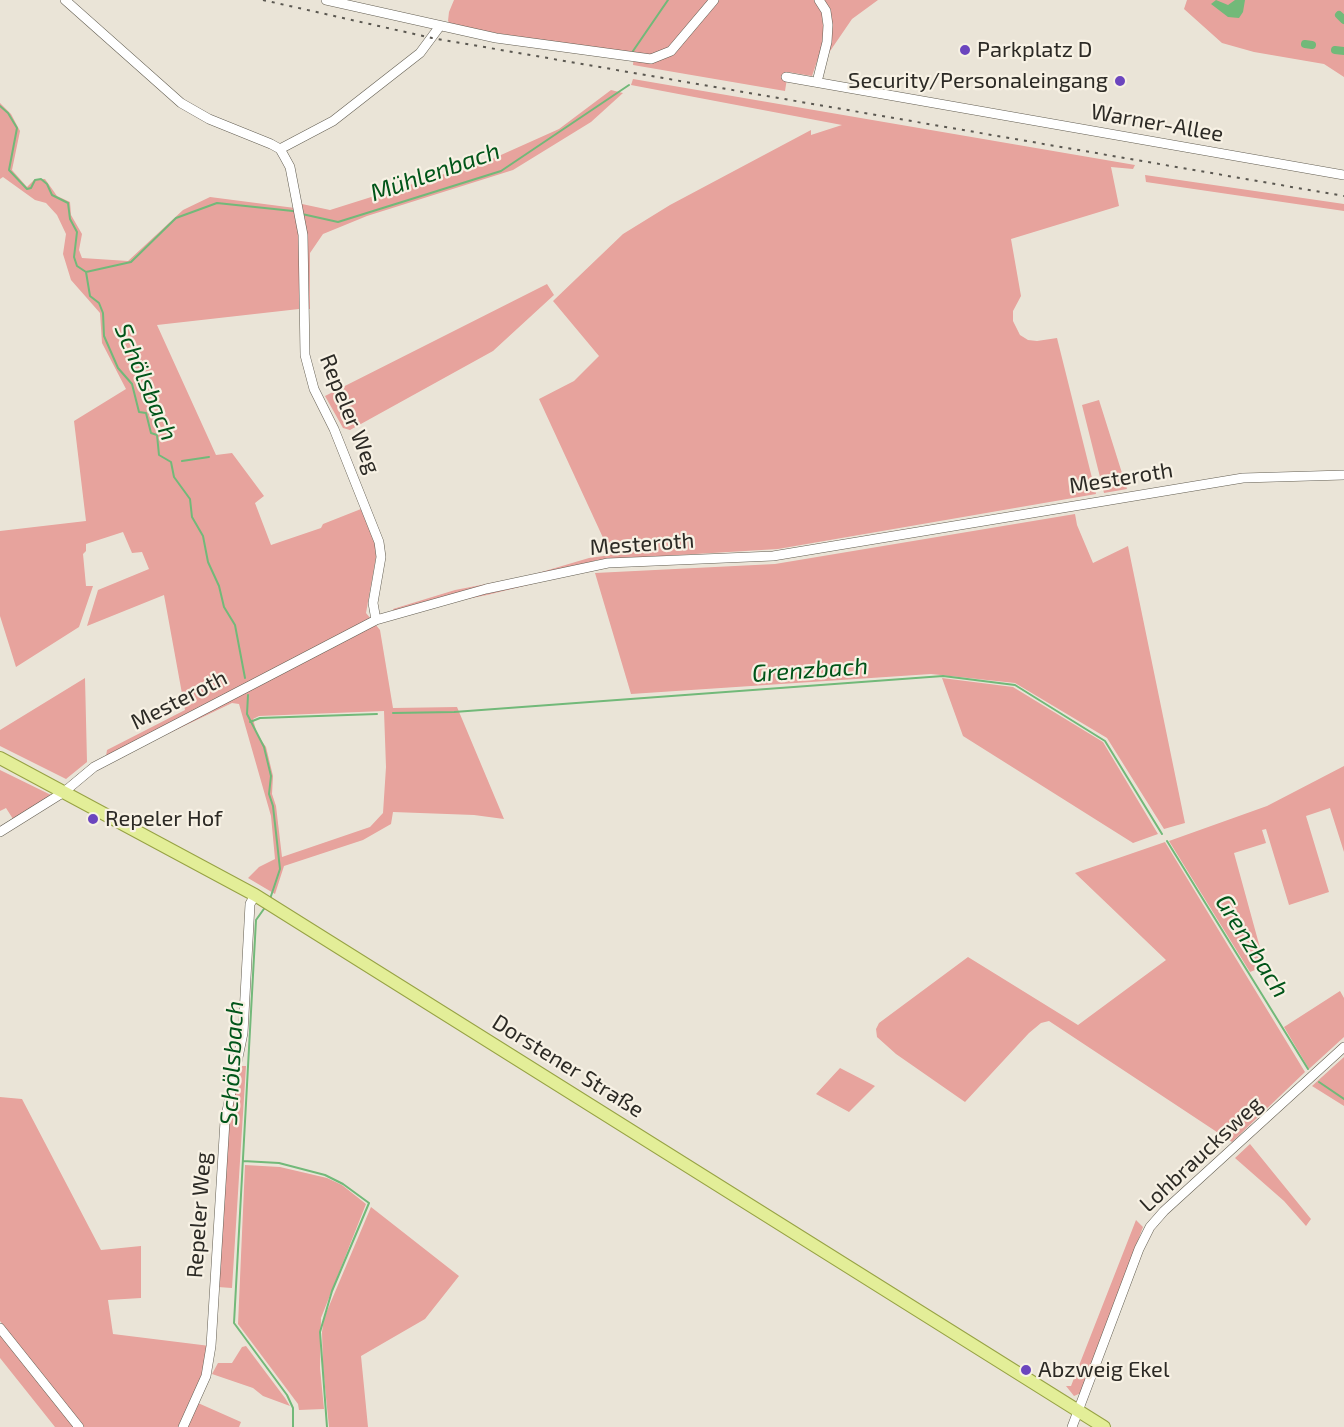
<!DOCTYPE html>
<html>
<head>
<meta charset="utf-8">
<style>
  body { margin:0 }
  canvas { display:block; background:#eae4d7 }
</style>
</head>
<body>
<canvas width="1344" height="1427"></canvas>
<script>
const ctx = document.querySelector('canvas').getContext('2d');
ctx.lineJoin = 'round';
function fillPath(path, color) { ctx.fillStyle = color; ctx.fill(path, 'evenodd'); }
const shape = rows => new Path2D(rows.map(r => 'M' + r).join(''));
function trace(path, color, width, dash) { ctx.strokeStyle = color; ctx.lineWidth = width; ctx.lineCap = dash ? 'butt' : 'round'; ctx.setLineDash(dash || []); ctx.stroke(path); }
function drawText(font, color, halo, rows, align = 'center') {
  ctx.font = font + ' "Exo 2",sans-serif'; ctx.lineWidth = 4.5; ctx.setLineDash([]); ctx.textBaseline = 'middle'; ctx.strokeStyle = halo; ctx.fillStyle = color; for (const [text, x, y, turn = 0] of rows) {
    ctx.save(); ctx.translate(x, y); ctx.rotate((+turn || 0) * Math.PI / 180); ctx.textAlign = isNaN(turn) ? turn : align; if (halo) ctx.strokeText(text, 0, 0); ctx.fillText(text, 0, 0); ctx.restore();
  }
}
fillPath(shape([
  [454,0,815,0,822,11,824,41,812,76,788,72,785,91,633,65,634,55,452,26,448,21,449,12],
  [824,0,878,0,852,19,826,57,832,26,830,8],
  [1187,0,1344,0,1344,77,1324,64,1254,52,1222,43,1184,9],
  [633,79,1135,165,1133,169,1111,167,1119,206,1011,239,1021,296,1013,311,1013,321,1020,335,1028,340,1037,341,1057,338,1096,494,778,549,596,560,569,575,487,595,412,610,396,619,393,609,455,590,528,576,589,558,611,555,539,399,574,381,599,356,553,301,623,234,670,205,811,130,811,135,842,125,631,85],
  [611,90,623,93,591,122,513,170,367,216,323,234,310,253,310,309,305,309,304,216,296,215,300,237,299,309,157,325,216,455,232,453,264,496,255,503,271,545,321,528,323,524,361,509,375,544,376,557,366,613,380,630,393,708,457,707,504,819,474,815,393,812,391,824,363,840,284,866,275,894,248,878,259,867,275,859,271,816,239,704,232,703,132,751,106,756,107,750,185,710,164,595,87,626,98,590,149,569,142,552,132,553,123,532,86,544,86,551,83,554,86,586,93,586,79,627,16,667,0,616,0,531,86,521,74,421,126,389,102,343,100,313,71,280,63,254,66,234,57,215,46,203,35,200,3,177,0,179,0,103,11,114,20,131,12,170,27,187,35,179,45,179,57,196,70,202,71,215,82,234,79,250,82,258,128,261,183,210,210,197,295,208,302,204,330,210,492,159,559,129],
  [384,711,386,767,383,813,370,827,282,857,276,806,272,794,273,776,266,747,257,734,253,719,259,716],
  [1145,175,1344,204,1344,211,1146,182],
  [547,284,554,295,493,351,350,430,343,428,325,396],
  [1099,400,1127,489,1104,493,1082,405],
  [1075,514,1077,525,1093,563,1128,546,1185,823,1164,829,1107,738,1015,683,931,674,631,694,595,573,775,564],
  [85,678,87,762,66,779,0,746,0,730],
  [942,678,1013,687,1103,742,1158,834,1133,843,963,736],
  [1344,766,1344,852,1330,808,1306,816,1329,892,1289,905,1266,829,1262,830,1266,843,1234,853,1265,966,1250,972,1169,841,1267,806],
  [0,770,51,795,13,819,6,808,0,811],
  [1165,842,1305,1072,1232,1142,1049,1021,1041,1023,1029,1033,965,1102,896,1054,877,1037,876,1029,879,1023,968,957,1078,1025,1166,960,1075,873],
  [1340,991,1344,998,1344,1037,1309,1069,1284,1027],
  [1344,1057,1344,1106,1312,1086],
  [241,1066,246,1066,232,1288,218,1287,229,1122],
  [840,1068,875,1086,849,1112,816,1094],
  [0,1097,22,1099,101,1250,141,1246,141,1298,108,1300,113,1334,210,1346,203,1377,179,1427,83,1427,0,1321],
  [1250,1144,1311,1219,1306,1226,1284,1201,1235,1158],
  [245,1165,280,1167,327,1178,342,1185,366,1204,321,1318,320,1368,324,1409,299,1410,298,1404,238,1324],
  [371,1207,459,1276,425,1319,361,1356,368,1427,329,1427,323,1367,322,1332,324,1318],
  [1136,1220,1143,1227,1081,1393,1074,1396,1066,1386,1071,1386],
  [0,1331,75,1427,55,1427,0,1358],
  [246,1346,285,1398,290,1406,263,1396,253,1388,212,1374,218,1363,232,1363,242,1347],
  [198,1403,241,1422,239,1427,187,1427]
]), '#e7a39d');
fillPath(shape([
  [1216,0,1228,5,1235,0,1245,0,1243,12,1239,18,1228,17,1211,4]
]), '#72b979');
trace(shape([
  [633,51,668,0],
  [0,106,8,113,17,128,9,170,27,189,31,188,35,180,41,179,47,184,52,195,68,203,70,219,77,232,74,257,77,266,86,272,90,296,99,303,103,313,104,336,118,368,132,384,139,412,146,413,151,433,157,435,159,455,171,462,174,477,190,499,192,517,203,536,208,562,219,586,224,607,235,625,245,678],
  [302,214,338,222,501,171,629,85],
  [86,272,131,262,176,218,217,203,293,211],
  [182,461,209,457],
  [248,695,247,714,264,747,271,776,269,794,273,806,280,869,270,899],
  [393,713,454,712,943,676,1015,685,1105,741,1162,834],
  [250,722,260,718,377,714],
  [1167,841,1308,1069],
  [266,906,256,920,234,1323,287,1395,293,1408,293,1427],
  [1319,1082,1344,1099],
  [243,1161,279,1163,325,1175,343,1184,369,1203,332,1291,320,1332,327,1427]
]), '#72b979', 2);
trace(shape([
  [1339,15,1344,20],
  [1305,44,1312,45],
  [1335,50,1344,51]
]), '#72b979', 8);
const minor = shape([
  [65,0,181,103,209,119,271,144,280,149,284,156,290,167,303,235,305,355,314,389,334,429,379,542,381,557,373,603,376,620],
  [326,0,496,38,651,59,671,51,714,0],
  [786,77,1344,175],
  [817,82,827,42,828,25,826,11,819,0],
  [280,149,333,121,420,53,440,26],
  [0,832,64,792,94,767,376,620,486,589,608,563,773,556,1243,478,1344,475],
  [0,1328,79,1427],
  [183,1427,206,1376,211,1346,225,1121,243,1033,250,904,255,895],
  [1072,1427,1139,1249,1150,1227,1164,1211,1344,1047]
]);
const major = shape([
  [0,758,255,895,1104,1427]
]);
trace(minor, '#635e52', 10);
trace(major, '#97a244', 14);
trace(minor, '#fff', 9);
trace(major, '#e3ee98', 12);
trace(shape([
  [263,0,432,38,1344,196]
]), '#5b5851', 2, [3, 6]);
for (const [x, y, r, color] of [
  [965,50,6,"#6b45be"],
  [1120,81,6,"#6b45be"],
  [93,819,6,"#6b45be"],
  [1026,1370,6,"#6b45be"]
]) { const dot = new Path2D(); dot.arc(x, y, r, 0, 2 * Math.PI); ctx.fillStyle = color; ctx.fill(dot); trace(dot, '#f7f1e4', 2); }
drawText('22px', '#2c2a25', '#f7f1e4', [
  ["Parkplatz D",977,50],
  ["Security/Personaleingang",1108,81,"right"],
  ["Repeler Hof",105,819],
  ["Abzweig Ekel",1038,1370]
], 'left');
drawText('22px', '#2c2a25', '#f7f1e4', [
  ["Warner-Allee",1157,123,10],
  ["Repeler Weg",350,414,68],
  ["Mesteroth",1121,478,-9],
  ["Mesteroth",642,544,-4],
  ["Mesteroth",179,700,-27],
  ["Dorstener Straße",568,1066,32],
  ["Lohbraucksweg",1201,1154,-43],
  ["Repeler Weg",199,1215,-86]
]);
drawText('italic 24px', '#005519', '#f7f1e4', [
  ["Mühlenbach",435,172,-19],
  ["Schölsbach",146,382,67],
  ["Grenzbach",810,670,-4],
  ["Grenzbach",1252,946,58],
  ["Schölsbach",232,1063,-87]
]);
</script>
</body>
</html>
